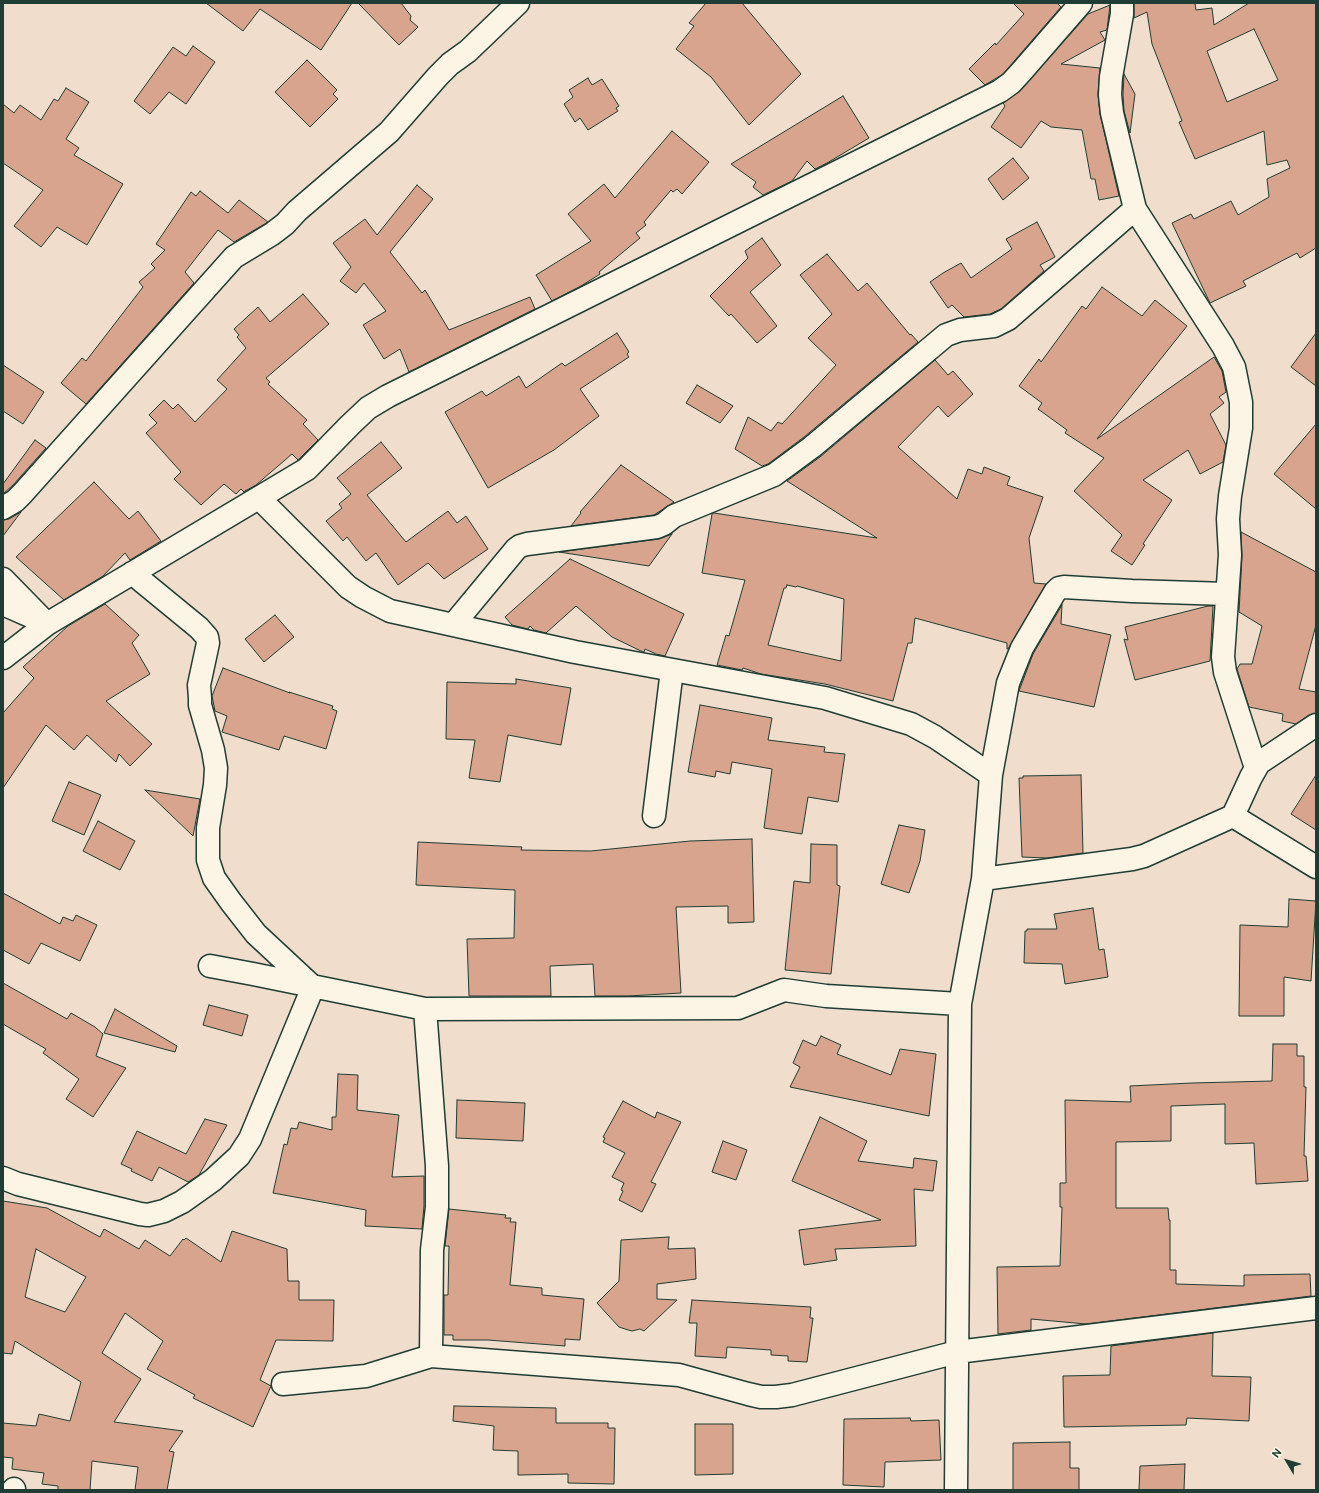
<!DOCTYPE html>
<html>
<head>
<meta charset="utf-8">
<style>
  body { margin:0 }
  #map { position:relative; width:1319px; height:1493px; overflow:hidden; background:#f1ddcb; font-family:"Balsamiq Sans",sans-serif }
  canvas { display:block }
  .frame { position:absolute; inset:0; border:4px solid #1f3d34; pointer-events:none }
  .north { position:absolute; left:1267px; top:1441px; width:40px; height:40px; -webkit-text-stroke:3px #fcf5e5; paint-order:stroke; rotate:308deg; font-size:11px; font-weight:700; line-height:16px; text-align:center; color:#1f3d34 }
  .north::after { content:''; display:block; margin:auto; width:14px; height:18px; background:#1f3d34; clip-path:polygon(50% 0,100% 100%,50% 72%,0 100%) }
</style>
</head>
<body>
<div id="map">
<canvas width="1319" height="1493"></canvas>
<div class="frame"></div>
<div class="north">N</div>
</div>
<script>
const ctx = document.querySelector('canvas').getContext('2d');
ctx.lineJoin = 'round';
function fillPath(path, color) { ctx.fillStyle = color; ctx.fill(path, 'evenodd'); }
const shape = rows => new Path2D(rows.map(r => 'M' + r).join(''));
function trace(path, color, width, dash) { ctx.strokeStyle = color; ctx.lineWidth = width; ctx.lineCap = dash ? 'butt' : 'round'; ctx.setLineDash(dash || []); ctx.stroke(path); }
const building = shape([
  [206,3,352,3,321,50,260,9,243,31,206,3],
  [358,3,401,3,411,16,410,20,418,27,399,45,358,3],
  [706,3,742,3,801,74,749,125,711,77,676,49,694,26,689,23,706,3],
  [1013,3,1057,3,1061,7,1003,74,985,85,969,69,995,43,996,45,1024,14,1013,3],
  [1134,3,1195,3,1196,10,1212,8,1214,25,1249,3,1316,3,1316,248,1300,258,1297,253,1243,281,1246,286,1210,303,1172,223,1191,214,1194,219,1231,201,1238,215,1269,197,1267,179,1290,168,1287,160,1267,165,1264,131,1195,159,1179,122,1182,121,1152,44,1147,12,1134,18,1134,3],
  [1254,29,1278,80,1227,102,1207,51,1254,29],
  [1110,5,1107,30,1100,32,1105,40,1061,64,1100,68,1098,94,1100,114,1119,196,1099,200,1095,179,1091,179,1082,130,1051,127,1041,121,1021,148,991,127,1005,106,1003,103,1020,91,1088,14,1110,5],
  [193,46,215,62,186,104,169,92,150,114,134,101,173,47,186,56,193,46],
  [307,60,337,90,333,94,338,99,310,127,275,92,307,60],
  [1124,74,1135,94,1130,133,1124,111,1123,95,1124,74],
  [588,78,592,85,602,79,619,106,616,108,618,111,588,130,580,118,575,122,564,104,573,97,569,90,588,78],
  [66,88,89,102,66,139,79,148,74,155,123,184,87,245,57,227,41,247,14,226,43,190,3,163,3,104,14,113,20,105,41,120,54,99,58,101,66,88],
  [843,96,869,138,827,163,815,169,807,161,792,181,763,195,753,187,756,182,731,164,843,96],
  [672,131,709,162,682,194,677,189,673,192,671,190,644,222,646,225,636,233,640,238,599,272,600,274,581,286,552,301,536,275,591,241,568,214,604,184,615,198,672,131],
  [1013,158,1029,178,1003,200,988,179,1013,158],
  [417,185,433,199,390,252,422,293,425,290,449,330,530,297,535,309,409,372,400,349,384,359,363,325,386,311,364,283,356,293,340,281,351,267,333,243,365,219,377,235,417,185],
  [200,191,228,213,239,200,268,222,234,242,218,230,185,272,194,283,86,404,61,383,82,358,86,361,143,287,139,282,155,268,151,264,165,250,156,244,191,192,196,196,200,191],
  [1037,222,1055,257,1040,265,1044,271,1001,309,990,314,964,317,952,305,948,308,930,282,943,273,961,263,971,278,1012,249,1006,239,1037,222],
  [762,238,781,265,750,292,777,326,757,343,731,314,729,316,710,296,748,258,745,251,762,238],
  [827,254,858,291,867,283,910,335,911,334,918,342,804,437,768,464,762,466,735,449,748,417,771,431,778,422,782,424,836,365,808,338,832,314,800,275,827,254],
  [1102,287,1142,316,1155,300,1187,326,1097,439,1214,357,1222,371,1226,392,1219,397,1224,403,1210,414,1226,445,1223,462,1200,474,1188,450,1143,480,1172,500,1143,544,1145,545,1132,565,1111,551,1122,535,1074,491,1104,458,1065,433,1067,430,1038,409,1042,403,1019,386,1039,359,1041,362,1082,306,1086,309,1102,287],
  [303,294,329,324,266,378,270,382,268,384,307,420,303,424,318,440,298,460,292,454,256,485,247,490,246,490,244,492,241,489,236,494,224,484,201,505,174,479,181,472,146,433,157,423,149,415,164,400,173,409,178,404,195,422,227,389,217,380,246,348,237,337,239,335,234,329,258,307,270,322,303,294],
  [617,333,629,352,627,354,629,357,580,389,599,416,554,450,488,488,445,412,482,391,486,396,519,376,526,388,562,363,565,366,617,333],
  [1316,333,1316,386,1291,367,1316,333],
  [935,360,948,375,953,371,973,394,948,417,938,406,898,447,957,499,968,469,982,474,984,467,1010,477,1007,485,1043,497,1029,538,1034,583,1046,584,1008,649,1007,649,1007,643,915,618,912,643,908,643,893,701,825,684,761,674,743,668,742,670,717,665,726,635,729,636,745,580,702,573,712,514,714,513,877,538,787,481,820,457,935,360],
  [787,585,796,587,797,586,844,599,841,661,768,645,784,588,786,588,787,585],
  [3,365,44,392,23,424,3,411,3,365],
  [697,385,733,406,720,423,686,403,697,385],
  [1316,424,1316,509,1274,474,1316,424],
  [35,440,46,448,13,485,3,494,3,484,35,440],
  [381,442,402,468,367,495,406,542,448,511,457,523,466,516,488,549,444,579,428,563,398,585,376,553,366,561,347,537,343,541,326,521,342,508,339,504,351,494,337,478,381,442],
  [621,465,674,502,654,515,571,526,581,513,580,512,621,465],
  [94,482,129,519,138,511,161,541,130,560,125,553,103,576,64,600,16,557,94,482],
  [21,512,3,536,3,520,9,519,21,512],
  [1241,532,1316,572,1316,625,1299,689,1316,692,1316,713,1309,715,1296,724,1282,721,1283,714,1249,707,1237,669,1240,664,1252,664,1262,626,1239,612,1242,556,1241,532],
  [672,534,649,566,559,552,659,539,672,534],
  [570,559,684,614,665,656,656,654,645,649,644,652,643,652,612,637,576,606,546,633,534,630,530,626,528,629,512,625,505,617,570,559],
  [105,604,139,635,132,643,150,674,106,701,152,744,130,766,119,754,116,762,87,735,74,750,46,725,3,788,3,713,34,678,23,667,68,626,105,604],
  [1062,605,1061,624,1111,635,1094,707,1019,691,1033,654,1062,605],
  [1208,606,1213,606,1210,661,1135,680,1124,639,1128,640,1125,627,1208,606],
  [275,615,294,637,264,662,245,639,275,615],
  [223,668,290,693,289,692,333,706,332,709,337,711,326,749,284,736,279,750,222,732,227,716,215,711,212,696,223,668],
  [516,679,571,688,561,745,508,735,500,782,469,778,475,740,446,739,447,682,516,684,516,679],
  [700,705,772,718,768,740,825,747,824,752,845,754,838,802,808,797,802,834,764,828,772,769,732,762,730,774,716,771,715,777,688,772,700,705],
  [1081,775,1083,853,1047,858,1022,857,1019,778,1023,778,1023,776,1081,775],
  [1316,775,1316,830,1291,814,1316,775],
  [69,782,101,795,84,835,52,821,69,782],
  [145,790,200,799,193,836,145,790],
  [98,821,135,841,120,870,83,851,98,821],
  [899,825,925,830,920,861,909,893,881,884,899,825],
  [752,839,754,922,728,923,728,906,676,907,681,993,628,996,595,996,593,964,550,966,551,996,469,996,467,939,514,938,515,890,416,885,418,842,522,847,521,850,591,851,690,841,752,839],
  [811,844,837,845,837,885,840,886,831,974,785,970,794,881,810,883,811,844],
  [3,893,60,924,63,917,73,921,76,915,97,925,80,961,41,943,29,964,3,950,3,893],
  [1289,899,1316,901,1311,981,1284,977,1284,1016,1239,1016,1240,925,1288,927,1289,899],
  [1093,908,1099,950,1104,949,1108,977,1065,984,1062,964,1024,963,1025,931,1027,931,1027,929,1057,929,1054,914,1093,908],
  [3,983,67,1019,71,1013,95,1027,103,1034,96,1056,126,1068,93,1117,66,1099,79,1079,43,1053,46,1049,3,1024,3,983],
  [209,1005,248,1015,242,1036,203,1025,209,1005],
  [115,1009,177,1046,175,1052,104,1033,115,1009],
  [821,1036,841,1045,837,1054,891,1075,900,1049,936,1054,929,1116,790,1087,800,1067,793,1063,803,1040,816,1046,821,1036],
  [1273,1044,1297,1044,1297,1056,1304,1056,1304,1087,1306,1087,1304,1156,1306,1156,1308,1181,1256,1184,1254,1143,1225,1144,1225,1104,1171,1106,1171,1141,1116,1142,1116,1208,1168,1208,1169,1220,1170,1220,1170,1270,1176,1270,1176,1284,1244,1286,1244,1275,1310,1274,1311,1296,1086,1324,1031,1319,1031,1330,998,1334,997,1267,1060,1266,1062,1207,1060,1207,1060,1183,1066,1183,1065,1100,1131,1102,1130,1086,1192,1083,1272,1081,1273,1044],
  [338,1074,358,1075,357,1110,399,1115,392,1177,424,1176,424,1206,422,1229,365,1226,366,1210,273,1193,284,1144,287,1145,291,1128,297,1129,299,1122,332,1130,332,1117,336,1117,338,1074],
  [457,1100,525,1103,523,1141,456,1138,457,1100],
  [623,1101,655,1118,657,1112,681,1122,651,1182,656,1184,642,1212,619,1200,623,1191,621,1190,624,1183,612,1177,625,1153,603,1142,605,1138,603,1137,623,1101],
  [820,1117,867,1141,858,1161,913,1168,914,1158,937,1161,933,1191,914,1189,916,1246,835,1249,837,1260,804,1265,799,1230,881,1220,792,1181,820,1117],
  [205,1119,227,1125,199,1175,188,1182,159,1167,152,1181,131,1171,132,1169,121,1164,137,1131,186,1154,205,1119],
  [723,1141,747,1150,736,1180,712,1172,723,1141],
  [3,1201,47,1208,100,1237,104,1229,139,1249,145,1240,170,1256,183,1239,184,1240,186,1238,221,1262,232,1231,287,1249,288,1281,299,1281,299,1300,334,1300,333,1341,276,1340,260,1380,271,1386,253,1427,193,1398,195,1395,147,1369,163,1341,125,1313,102,1353,141,1379,114,1422,183,1431,169,1451,174,1452,167,1490,135,1490,138,1467,92,1461,90,1490,58,1490,58,1486,42,1484,44,1473,12,1469,13,1458,3,1457,3,1423,36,1426,39,1414,70,1421,81,1382,15,1341,12,1354,3,1353,3,1201],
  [36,1249,86,1277,65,1312,25,1297,36,1249],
  [449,1209,506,1215,505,1218,511,1218,510,1222,516,1222,510,1285,542,1288,542,1295,584,1299,580,1340,565,1339,565,1346,488,1340,453,1340,453,1335,444,1335,444,1295,448,1295,449,1246,445,1246,449,1209],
  [669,1237,668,1249,695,1248,696,1279,657,1284,657,1299,677,1300,644,1331,640,1329,632,1331,625,1329,619,1327,597,1303,619,1281,621,1240,669,1237],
  [692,1300,811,1307,810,1318,813,1318,807,1362,788,1361,788,1356,771,1355,771,1350,727,1347,726,1358,695,1356,697,1323,689,1323,692,1300],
  [1213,1333,1212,1376,1251,1377,1249,1421,1187,1418,1186,1425,1064,1427,1063,1376,1110,1375,1111,1346,1213,1333],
  [454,1406,556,1408,556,1423,608,1423,608,1428,615,1428,614,1484,568,1483,568,1474,518,1475,518,1451,493,1450,494,1426,453,1421,454,1406],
  [910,1418,911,1421,939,1420,941,1460,885,1462,884,1487,843,1485,844,1419,910,1418],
  [695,1424,733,1424,733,1474,695,1475,695,1424],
  [1070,1442,1070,1468,1079,1468,1079,1490,1013,1490,1013,1443,1070,1442],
  [1185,1464,1184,1490,1139,1490,1140,1466,1185,1464]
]);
fillPath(building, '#d8a48d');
trace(building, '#1f3d34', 1);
const minor = shape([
  [1122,3,1122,14,1111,77,1110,95,1112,113,1135,209,1223,346,1234,367,1241,402,1241,428,1230,496,1228,519,1230,555,1223,657,1225,672,1256,768],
  [259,498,348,587,363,597,390,611,575,652,825,698,911,724,935,737,991,775],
  [3,508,15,501,22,494,234,257,272,234,285,224,297,211,389,132,438,76,450,64,468,51,518,3],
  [132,573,199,628,207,637,208,643,199,685,200,698,200,705,213,750,216,768,215,785,208,828,208,860,214,878,231,902,256,934,313,987],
  [3,579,47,624],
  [3,604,37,619],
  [453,625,516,549,520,546,527,544,657,527,664,524,674,516,774,475,812,447,946,335,960,330,994,326,1008,319,1135,209],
  [3,658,47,624,307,469,350,425,368,408,388,396,1000,91,1011,83,1022,71,1081,3],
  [654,816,672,670],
  [1233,816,1316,867],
  [983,879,1132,859,1144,856,1233,816,1251,777,1259,763,1316,725],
  [210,966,253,974,425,1009,738,1008,784,990,826,996,960,1004,983,879,991,775,1008,683,1022,648,1055,592,1059,588,1064,587,1132,591,1227,594],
  [425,1009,437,1166,437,1207,432,1250,431,1356],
  [3,1178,18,1184,140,1214,148,1215,164,1211,182,1202,213,1180,239,1156,250,1139,313,987],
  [283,1384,366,1376,431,1356,679,1375,748,1394,761,1397,776,1397,792,1395,957,1352,1316,1308],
  [13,1490,14,1489],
  [956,1490,960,1004]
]);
trace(minor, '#1f3d34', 25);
trace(minor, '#fcf5e5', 22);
</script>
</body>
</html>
